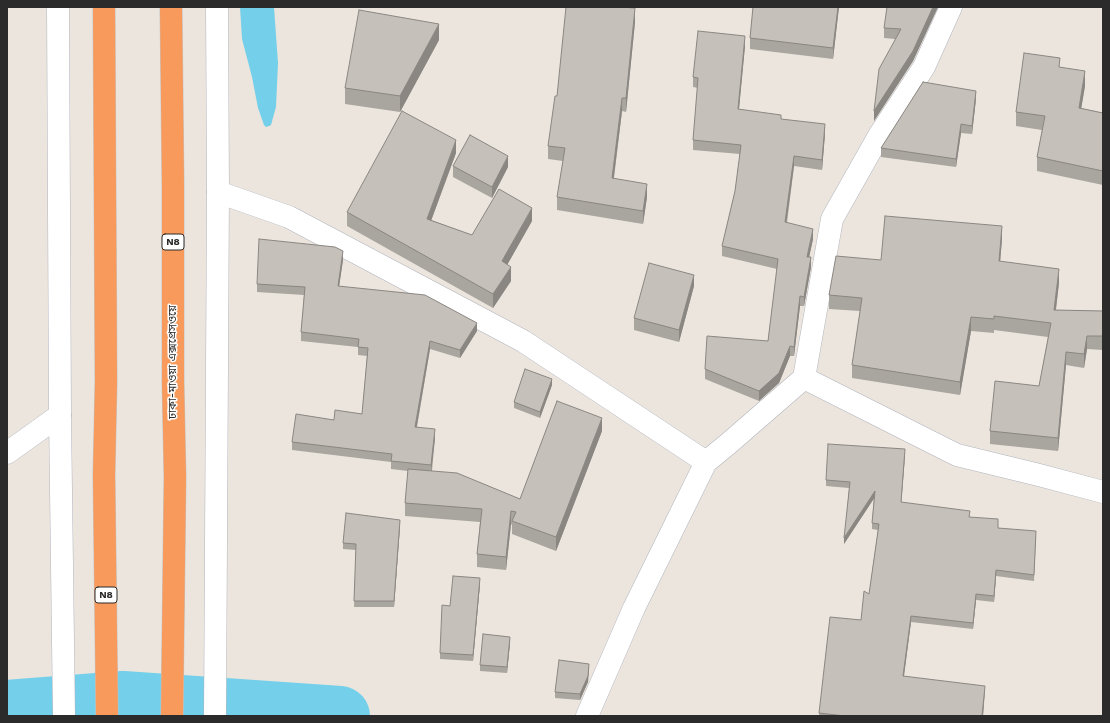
<!DOCTYPE html>
<html>
<head>
<meta charset="utf-8">
<style>
  body { margin:0 }
  #map { position:relative; width:1110px; height:723px; overflow:hidden; background:#ece5dd; font-family:"Work Sans",sans-serif }
  canvas { display:block }
  .frame { position:absolute; inset:0; border:8px solid #2b2b2b; pointer-events:none }
</style>
</head>
<body>
<div id="map">
<canvas width="1110" height="723"></canvas>
<div class="frame"></div>
</div>
<script>
const ctx = document.querySelector('canvas').getContext('2d');
ctx.lineJoin = 'round';
function fillPath(path, color) { ctx.fillStyle = color; ctx.fill(path, 'evenodd'); }
const shape = rows => new Path2D(rows.map(r => 'M' + r).join(''));
function trace(path, color, width, dash) { ctx.strokeStyle = color; ctx.lineWidth = width; ctx.lineCap = dash ? 'butt' : 'round'; ctx.setLineDash(dash || []); ctx.stroke(path); }
function drawText(font, color, halo, rows, align = 'center') {
  ctx.font = font + ' "Work Sans","Noto Sans Bengali",sans-serif'; ctx.lineWidth = 3; ctx.setLineDash([]); ctx.textBaseline = 'middle'; ctx.strokeStyle = halo; ctx.fillStyle = color; for (const [text, x, y, turn = 0] of rows) {
    ctx.save(); ctx.translate(x, y); ctx.rotate((+turn || 0) * Math.PI / 180); ctx.textAlign = isNaN(turn) ? turn : align; if (halo) ctx.strokeText(text, 0, 0); ctx.fillText(text, 0, 0); ctx.restore();
  }
}
fillPath(shape([
  [240,7,274,7,278,63,276,107,271,125,269,126,266,127,264,125,258,108,252,77,242,39]
]), '#74cfea');
trace(shape([
  [7,710,123,701,340,716]
]), '#74cfea', 60);
const street = shape([
  [218,192,289,217,523,341,706,462,728,444,804,378,832,219,880,134,924,67,951,7],
  [804,378,957,455,1039,475,1103,492],
  [7,453,60,415],
  [587,716,634,608,706,462]
]);
const secondary = shape([
  [58,7,60,415,64,716],
  [215,716,218,192,217,7]
]);
const highway = shape([
  [104,7,106,382,104,475,107,716],
  [171,7,173,186,173,382,175,477,172,716]
]);
trace(street, '#b1b4be', 23);
trace(secondary, '#b1b4be', 23);
trace(highway, '#c4c4c4', 23);
trace(street, '#fff', 22);
trace(secondary, '#fff', 22);
trace(highway, '#f89a5c', 22);
fillPath(shape([
  [753,7,839,7,833,59,750,49,750,38],
  [938,7,913,61,874,121,895,39,884,38,884,28],
  [635,22,626,112,622,111,614,178,647,197,643,224,557,210,557,197,563,161,548,159,548,146],
  [439,40,400,112,345,104,345,88],
  [745,46,739,109,781,119,825,134,822,170,794,166,787,223,813,239,809,257,811,267,804,306,800,306,794,356,790,356,779,383,759,401,705,379,705,369,768,341,777,269,722,256,722,246,735,191,740,154,693,150,693,140,698,88,693,87,693,77],
  [1060,67,1085,86,1081,108,1103,113,1103,185,1037,171,1037,157,1042,130,1016,126,1016,112],
  [976,99,972,134,961,133,956,167,881,157,881,148],
  [456,153,431,220,472,235,532,221,507,265,511,281,493,308,347,226,347,212],
  [453,166,508,167,492,198,453,177],
  [1002,239,1000,262,1059,283,1056,310,1103,311,1103,350,1087,349,1084,368,1066,365,1058,451,990,444,990,431,1039,386,1048,337,994,330,994,333,971,331,960,395,852,378,852,365,860,311,829,309,829,295,881,260],
  [343,260,339,286,477,331,460,358,430,349,417,427,435,438,432,471,520,499,602,431,556,551,512,534,512,525,511,524,506,570,477,567,477,554,480,522,405,516,405,503,408,471,391,469,391,462,292,450,292,442,334,420,362,414,367,356,358,355,358,347,301,341,301,332,304,295,257,292,257,284],
  [694,286,679,342,634,330,634,318],
  [552,385,540,418,514,408,514,402],
  [905,455,901,502,970,517,998,528,1036,537,1034,581,996,576,994,602,976,600,973,629,911,622,904,677,985,692,983,716,819,716,819,713,861,620,869,594,878,530,872,529,872,523,874,498,844,544,849,488,826,486,826,480],
  [400,526,394,607,354,607,356,550,343,549,343,543],
  [480,584,473,661,440,659,440,653],
  [510,643,507,673,480,671,480,665],
  [589,670,588,682,580,700,555,698,555,692]
]), '#a9a59f');
fillPath(shape([
  [838,7,839,7,833,59,833,48],
  [933,7,938,7,913,61,874,121,874,111],
  [635,8,635,22,626,112,626,98],
  [439,24,439,40,400,112,400,96],
  [745,36,745,46,738,119,738,109],
  [1085,71,1085,86,1079,122,1079,108],
  [976,91,976,99,972,134,972,126],
  [622,98,622,111,612,191,612,178],
  [825,124,825,134,822,170,822,160],
  [961,124,961,133,956,167,956,159],
  [456,140,456,153,427,232,427,219],
  [508,156,508,167,492,198,492,187],
  [794,156,794,166,785,232,785,222],
  [647,184,647,197,643,224,643,211],
  [532,208,532,221,502,274,502,261],
  [1002,226,1002,239,999,275,999,261],
  [813,229,813,239,807,267,807,257],
  [343,251,343,260,338,294,338,286],
  [811,257,811,267,804,306,804,297],
  [511,267,511,281,493,308,493,294],
  [1059,269,1059,283,1054,324,1054,310],
  [694,275,694,286,679,342,679,330],
  [800,296,800,306,794,356,794,347],
  [971,317,971,331,960,395,960,382],
  [477,323,477,331,460,358,460,350],
  [1087,336,1087,349,1084,368,1084,354],
  [430,341,430,349,415,436,415,427],
  [790,346,790,356,779,383,759,401,759,391],
  [1066,352,1066,365,1058,451,1058,438],
  [552,379,552,385,540,418,540,412],
  [602,418,602,431,556,551,556,537],
  [435,429,435,438,431,473,431,465],
  [905,449,905,455,901,508,901,502],
  [875,491,875,497,844,544,844,538],
  [511,511,511,524,506,570,506,557],
  [400,520,400,526,394,607,394,601],
  [996,570,996,576,994,602,994,596],
  [480,578,480,584,473,661,473,655],
  [976,594,976,600,973,629,973,623],
  [911,616,911,622,903,682,903,676],
  [510,637,510,643,507,673,507,667],
  [589,664,588,682,580,700,580,694],
  [985,686,983,716,982,716]
]), '#8a8682');
const building = shape([
  [566,7,620,7,635,8,626,98,622,98,612,178,647,184,643,211,557,197,565,148,548,146,555,96,557,96,566,7],
  [753,7,838,7,833,48,750,38,753,7],
  [887,7,933,7,913,51,874,111,879,69,901,29,884,28,887,7],
  [359,10,439,24,400,96,345,88,359,10],
  [698,31,745,36,738,109,781,115,781,119,825,124,822,160,794,156,785,222,813,229,807,257,811,257,804,297,800,296,794,347,790,346,779,373,759,391,705,369,707,336,768,341,778,259,722,246,735,191,741,145,693,140,698,78,693,77,698,31],
  [1024,53,1060,58,1059,67,1085,71,1079,108,1103,113,1103,171,1037,157,1045,116,1016,112,1024,53],
  [923,82,976,91,972,126,961,124,956,159,881,148,923,82],
  [402,111,456,140,427,219,472,235,499,189,532,208,502,261,511,267,493,294,347,212,402,111],
  [470,135,508,156,492,187,453,166,470,135],
  [885,216,1002,226,999,261,1059,269,1054,310,1103,311,1103,336,1087,336,1084,354,1066,352,1058,438,990,431,995,381,1039,386,1051,323,994,316,994,319,971,317,960,382,852,365,862,298,829,295,836,256,881,260,885,216],
  [259,239,335,247,343,251,338,286,425,295,477,323,460,350,430,341,415,427,435,429,431,465,391,461,392,454,292,442,296,414,334,420,335,410,362,414,368,348,358,347,359,339,301,332,305,287,257,284,259,239],
  [649,263,694,275,679,330,634,318,649,263],
  [525,369,552,379,540,412,514,402,525,369],
  [557,401,602,418,556,537,512,521,516,512,511,511,506,557,477,554,482,509,405,503,408,469,457,473,520,499,557,401],
  [828,444,905,449,901,502,970,511,969,517,998,519,998,528,1036,531,1034,575,996,570,994,596,976,594,973,623,911,616,903,676,985,686,982,716,845,716,819,713,830,617,861,620,864,591,869,594,879,524,872,523,875,491,844,538,850,482,826,480,828,444],
  [346,513,400,520,394,601,354,601,356,544,343,543,346,513],
  [453,576,480,578,473,655,440,653,442,605,450,606,453,576],
  [483,634,510,637,507,667,480,665,483,634],
  [559,660,589,664,588,676,580,694,555,692,559,660]
]);
fillPath(building, '#c5c0b9');
trace(building, '#8a8682', 1);
for (const [x, y, w] of [
  [173,242,22],
  [106,595,22]
]) { const box = new Path2D(); box.roundRect(x - w / 2, y - 8, w, 16, 3); ctx.fillStyle = '#fff'; ctx.fill(box); trace(box, '#2b2b2b', 1); }
drawText('bold 10px', '#2b2b2b', null, [
  ["N8",173,242],
  ["N8",106,595]
]);
drawText('11px', '#2b2b2b', '#fff', [
  ["ঢাকা-মাওয়া এক্সপ্রেসওয়ে",173,362,-90]
]);
</script>
</body>
</html>
